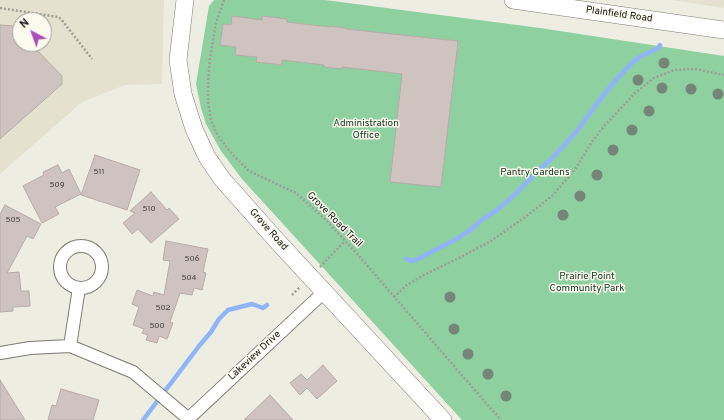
<!DOCTYPE html>
<html>
<head>
<meta charset="utf-8">
<style>
  body { margin:0 }
  #map { position:relative; width:724px; height:420px; overflow:hidden; background:#eeede2; font-family:Overpass,sans-serif }
  canvas { display:block }
  .north { position:absolute; left:12px; top:12px; width:40px; height:40px; box-sizing:border-box; background:#fbfaef; border:1px solid #9f9e96; border-radius:50%; rotate:319deg; font-size:11px; font-weight:700; line-height:16px; text-align:center; color:#141410 }
  .north::after { content:''; display:block; margin:auto; width:14px; height:18px; background:#a94db8; clip-path:polygon(50% 0,100% 100%,50% 72%,0 100%) }
</style>
</head>
<body>
<div id="map">
<canvas width="724" height="420"></canvas>
<div class="north">N</div>
</div>
<script>
const ctx = document.querySelector('canvas').getContext('2d');
ctx.lineJoin = 'round';
function fillPath(path, color) { ctx.fillStyle = color; ctx.fill(path, 'evenodd'); }
const shape = rows => new Path2D(rows.map(r => 'M' + r).join(''));
function trace(path, color, width, dash) { ctx.strokeStyle = color; ctx.lineWidth = width; ctx.lineCap = dash ? 'butt' : 'round'; ctx.setLineDash(dash || []); ctx.stroke(path); }
function drawText(font, color, halo, rows, align = 'center') {
  ctx.font = font + ' Overpass,sans-serif'; ctx.lineWidth = 3; ctx.setLineDash([]); ctx.textBaseline = 'middle'; ctx.strokeStyle = halo; ctx.fillStyle = color; for (const [text, x, y, turn = 0] of rows) {
    ctx.save(); ctx.translate(x, y); ctx.rotate((+turn || 0) * Math.PI / 180); ctx.textAlign = isNaN(turn) ? turn : align; if (halo) ctx.strokeText(text, 0, 0); ctx.fillText(text, 0, 0); ctx.restore();
  }
}
fillPath(shape([
  [0,0,164,0,162,84,125,85,82,102,0,174],
  [20,20,44,20,44,44,20,44],
  [672,0,724,0,724,8]
]), '#e4e1cf');
fillPath(shape([
  [214,0,325,0,540,28,724,56,724,420,462,420,242,179,221,151,206,124,201,108,196,84,209,6]
]), '#8fd0a1');
trace(shape([
  [406,259,413,261,422,257,458,238,469,231,483,219,497,210,512,197,538,171,547,163,557,153,577,131,595,106,614,82,631,64,638,58,658,48,660,45],
  [143,420,199,346,211,332,219,319,228,310,252,304,263,308,267,305]
]), '#8fb4f8', 4.5);
const building = shape([
  [232,16,262,20,262,16,287,19,287,22,330,27,330,26,346,28,346,29,458,41,441,187,390,182,402,74,342,67,342,69,324,67,324,65,282,60,282,65,256,62,257,57,235,55,236,47,220,45,223,24,231,25,232,16],
  [0,25,14,26,20,32,20,44,31,44,62,76,62,84,0,139,0,25],
  [95,155,140,170,127,210,81,195,95,155],
  [58,165,62,173,69,169,81,194,55,207,59,214,42,223,23,186,44,175,43,172,58,165],
  [151,192,167,210,169,208,179,219,151,243,138,229,132,234,123,223,135,213,130,211,151,192],
  [5,205,41,224,33,239,27,236,7,273,19,272,21,291,29,291,30,306,13,307,13,311,0,312,0,214,5,205],
  [166,241,208,249,203,272,206,273,202,290,194,288,192,295,180,293,170,322,173,323,167,339,159,336,157,343,146,340,148,335,142,333,144,329,133,325,139,307,132,304,137,290,153,296,154,292,164,295,170,261,163,260,166,241],
  [323,365,337,381,317,399,307,388,300,395,290,383,301,374,307,380,323,365],
  [0,380,25,420,0,420,0,380],
  [61,389,99,400,93,420,48,420,52,405,56,406,61,389],
  [270,395,293,420,244,420,270,395]
]);
fillPath(building, '#cfc3c0');
trace(building, '#b7aba8', 1);
const street = shape([
  '60 267a21 21 0 1 1 42 0a21 21 0 1 1-42 0Z',
  [70,346,79,288],
  [0,353,30,348,70,346,133,372,190,420],
  [187,420,324,292]
]);
const secondary = shape([
  [185,0,178,60,183,94,194,129,207,157,222,179,278,242,443,420],
  [513,0,724,30]
]);
trace(street, '#7b7a71', 14);
trace(secondary, '#7b7a71', 18);
trace(shape([
  [224,0,216,23,210,58,208,82,208,102,211,120,218,136,233,155,249,171,296,193,326,220,359,256,473,388,501,420],
  [0,8,58,17,61,19,92,59],
  [320,267,345,241],
  [292,295,300,287],
  [394,297,407,285,424,275,459,258,491,241,528,215,553,195,576,168,591,143,606,124,635,93,654,78,674,70,695,69,724,75]
]), '#9e9e95', 2.5, [2, 2]);
trace(street, '#fff', 12);
trace(secondary, '#fff', 17);
ctx.fillStyle = '#758676';
for (const [x, y] of [
  [664,63],
  [638,80],
  [662,88],
  [691,89],
  [718,94],
  [649,111],
  [632,130],
  [613,150],
  [597,175],
  [580,196],
  [563,215],
  [450,297],
  [454,329],
  [468,354],
  [488,374],
  [506,396]
]) { ctx.beginPath(); ctx.arc(x, y, 5.5, 0, 2 * Math.PI); ctx.fill(); }
drawText('8px', '#43403c', null, [
  ["511",99,172],
  ["509",57,185],
  ["510",149,209],
  ["505",13,220],
  ["506",192,259],
  ["504",189,278],
  ["502",163,308],
  ["500",157,326]
]);
drawText('10px', '#141410', '#fbfaef', [
  ["Plainfield Road",619,15,8],
  ["Grove Road Trail",334,220,45],
  ["Grove Road",268,230,48],
  ["Lakeview Drive",255,356,-43]
]);
drawText('10px', '#12321d', '#fbfaef', [
  ["Administration",366,124],
  ["Office",366,136],
  ["Pantry Gardens",535,173],
  ["Prairie Point",587,277],
  ["Community Park",587,289]
]);
</script>
</body>
</html>
